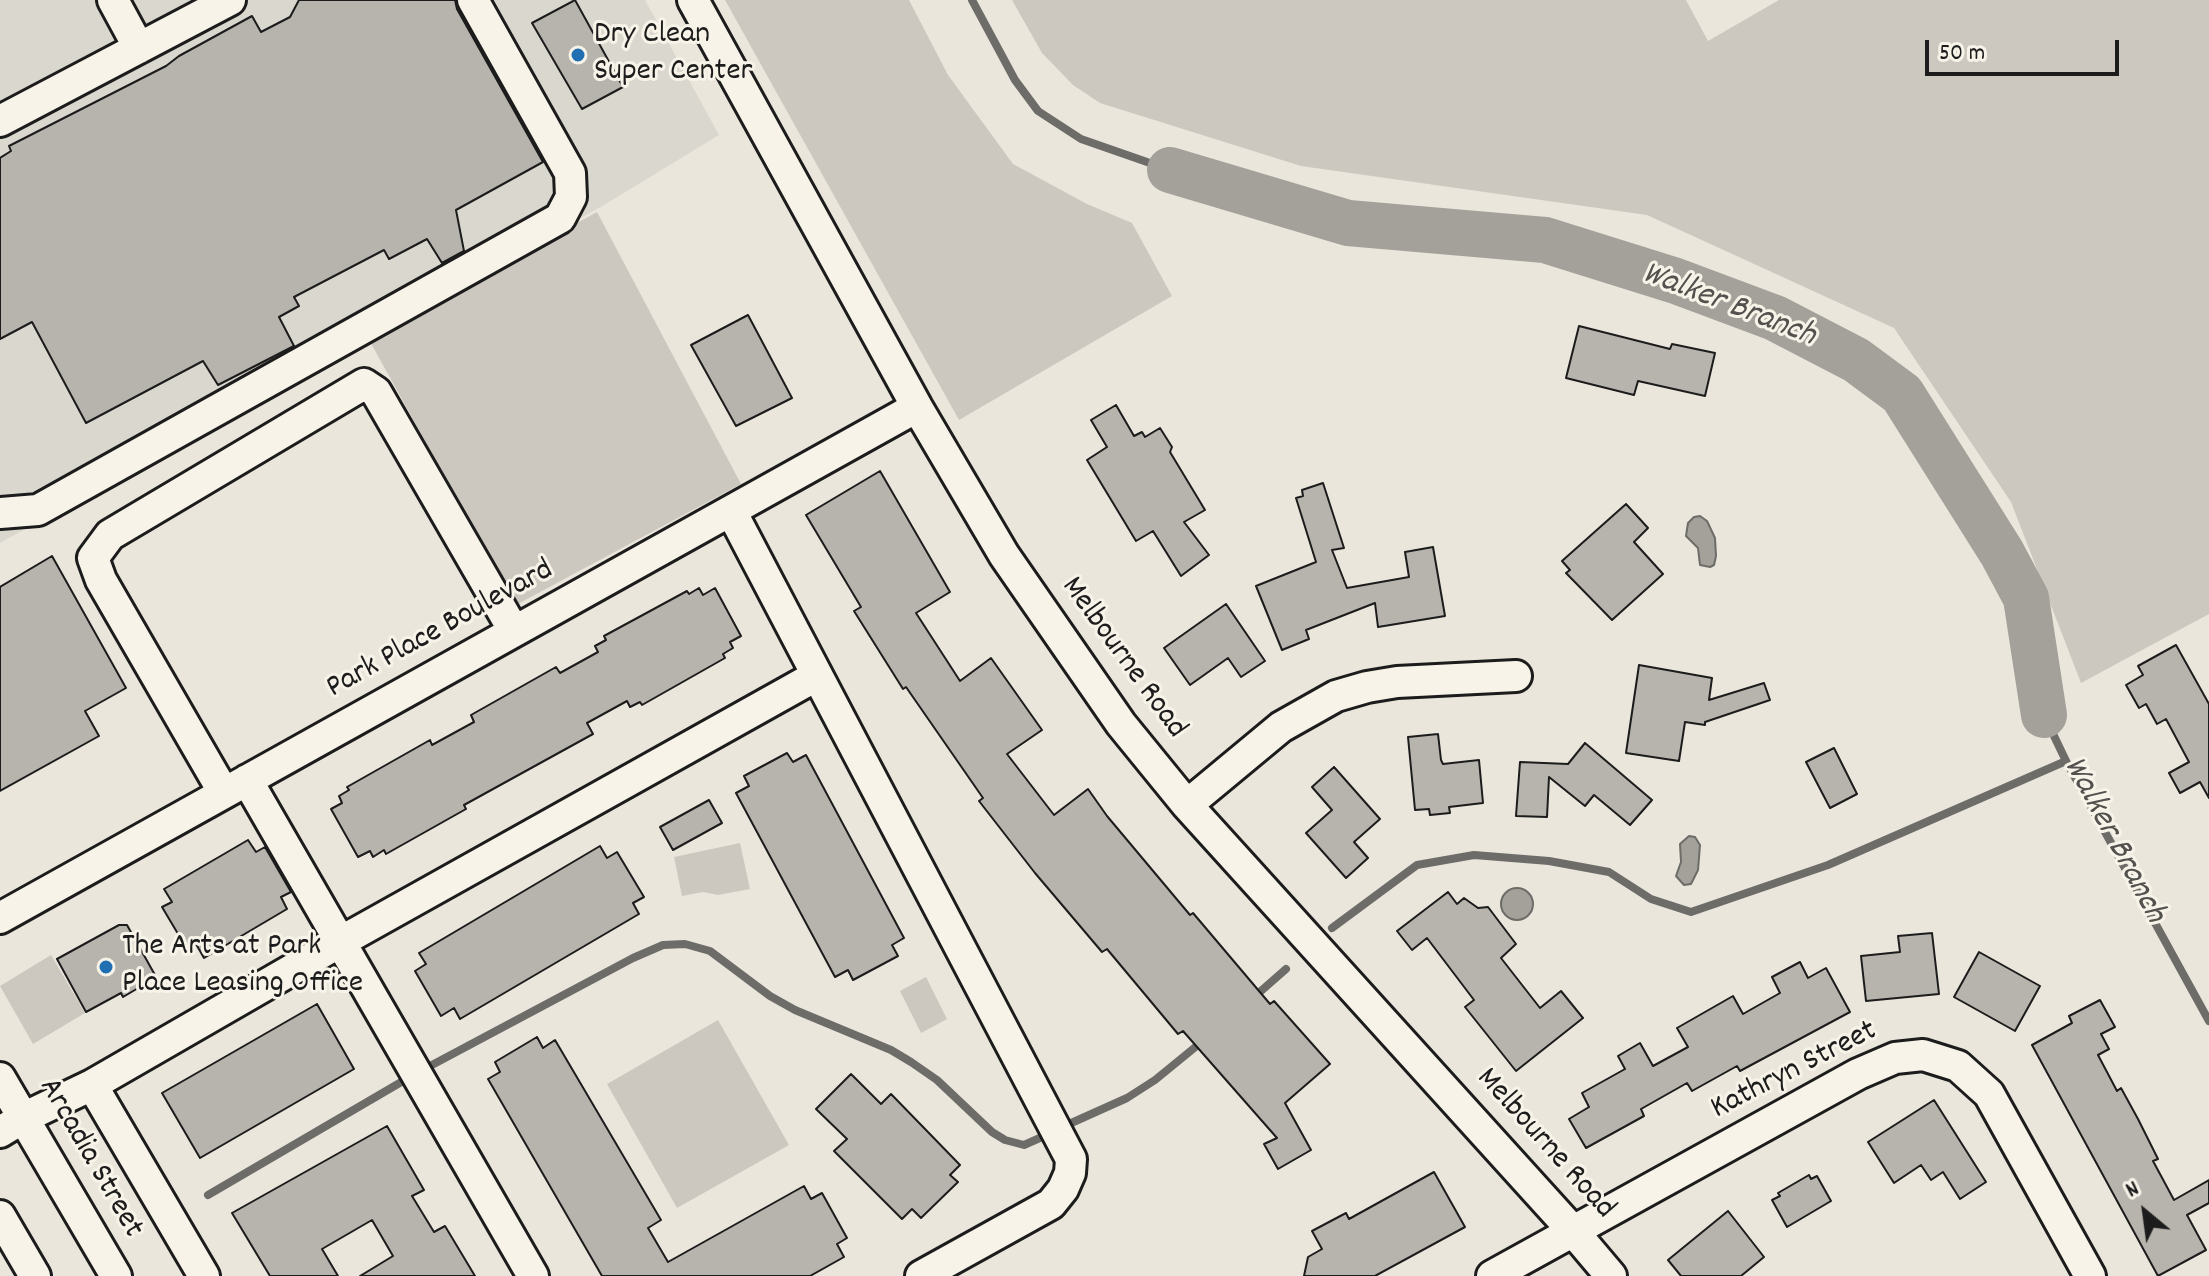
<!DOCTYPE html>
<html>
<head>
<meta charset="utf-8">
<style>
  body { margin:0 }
  #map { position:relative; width:2209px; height:1276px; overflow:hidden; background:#eae6dc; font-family:Dekko,sans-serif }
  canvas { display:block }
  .north { position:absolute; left:2105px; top:1172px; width:80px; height:80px; -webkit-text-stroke:6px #f7f3e8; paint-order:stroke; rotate:331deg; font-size:22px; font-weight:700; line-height:32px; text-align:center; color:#1c1c1c }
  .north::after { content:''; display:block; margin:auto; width:28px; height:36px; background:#1c1c1c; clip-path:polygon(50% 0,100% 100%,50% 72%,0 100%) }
  .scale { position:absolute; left:1925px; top:40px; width:194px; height:36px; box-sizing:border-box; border:4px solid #1c1c1c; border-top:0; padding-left:10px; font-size:24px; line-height:28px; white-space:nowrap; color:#1c1c1c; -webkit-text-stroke:6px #f7f3e8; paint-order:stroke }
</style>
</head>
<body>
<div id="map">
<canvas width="2209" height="1276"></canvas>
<div class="north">N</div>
<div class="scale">50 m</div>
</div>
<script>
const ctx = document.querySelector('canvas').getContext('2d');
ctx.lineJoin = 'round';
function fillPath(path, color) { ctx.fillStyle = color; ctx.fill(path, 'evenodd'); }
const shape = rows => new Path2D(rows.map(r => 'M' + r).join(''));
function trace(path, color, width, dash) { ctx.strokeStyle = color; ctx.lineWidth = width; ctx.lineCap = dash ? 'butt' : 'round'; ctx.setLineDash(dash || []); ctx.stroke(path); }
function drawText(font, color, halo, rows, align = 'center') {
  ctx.font = font + ' Dekko,sans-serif'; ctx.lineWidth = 6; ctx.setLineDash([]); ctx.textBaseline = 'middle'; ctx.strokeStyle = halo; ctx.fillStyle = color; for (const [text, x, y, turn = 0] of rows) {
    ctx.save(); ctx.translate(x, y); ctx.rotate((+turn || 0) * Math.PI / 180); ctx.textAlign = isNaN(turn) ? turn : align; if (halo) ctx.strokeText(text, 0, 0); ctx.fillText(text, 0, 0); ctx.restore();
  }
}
fillPath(shape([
  [0,0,645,0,719,135,604,205,0,543]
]), '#dad7ce');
fillPath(shape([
  [725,0,909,0,948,75,1013,164,1087,204,1132,223,1172,296,959,420],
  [1012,0,1686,0,1708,41,1779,0,2209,0,2209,614,2081,683,2011,502,1894,328,1647,215,1301,166,1100,103,1073,85,1042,53],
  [597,212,741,484,516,605,368,338],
  [740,843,750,889,718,895,703,892,682,896,674,857],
  [51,955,85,1013,33,1044,0,986],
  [926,977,947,1019,921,1033,900,991],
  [718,1020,789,1145,677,1208,607,1084]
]), '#ccc8c0');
const water = shape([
  [1700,516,1707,521,1715,538,1716,556,1714,565,1710,567,1700,565,1698,548,1686,536,1688,523,1694,517,1700,516],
  [1689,836,1695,837,1700,845,1698,870,1691,884,1684,885,1676,876,1681,862,1680,844,1689,836],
  '1501 904a16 16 0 1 1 32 0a16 16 0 1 1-32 0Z'
]);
fillPath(water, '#a3a19a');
trace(water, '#6d6c68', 2);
trace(shape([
  [972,0,1015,80,1038,111,1081,139,1170,170],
  [2044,715,2066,761,2209,1021],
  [1332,928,1417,865,1474,855,1549,861,1609,872,1651,899,1691,912,1828,865,2066,761],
  [1253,998,1286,969],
  [430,1066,633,958,663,945,685,944,710,951,770,996,795,1010,891,1050,911,1062,937,1080,992,1132,1005,1140,1024,1145,1042,1137],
  [1069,1124,1127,1098,1155,1080,1204,1040],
  [208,1195,403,1081]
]), '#6d6c68', 8);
trace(shape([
  [1170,170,1348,223,1545,240,1676,281,1775,318,1856,360,1902,394,2002,553,2026,598,2044,715]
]), '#a3a19a', 46);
const building = shape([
  [299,0,455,0,457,9,543,162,456,210,464,251,442,263,427,239,389,259,384,250,294,297,299,306,279,317,294,346,218,385,203,361,86,423,32,322,0,339,0,158,11,151,9,146,166,66,179,56,252,16,261,32,290,17,299,0],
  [575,0,623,87,582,109,532,23,575,0],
  [748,315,792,398,736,426,691,345,748,315],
  [1579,326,1670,349,1672,344,1715,353,1705,396,1638,381,1634,395,1566,378,1579,326],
  [1116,405,1134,436,1142,432,1145,437,1160,428,1172,447,1170,452,1205,510,1184,522,1209,555,1181,576,1153,531,1136,541,1087,460,1107,447,1091,420,1116,405],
  [880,471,950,592,916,613,960,681,991,658,1042,730,1007,754,1054,815,1088,789,1107,816,1190,915,1193,913,1270,1004,1274,1001,1330,1064,1285,1103,1311,1150,1278,1169,1264,1144,1277,1138,1183,1031,1178,1034,1107,949,1102,952,1035,873,979,801,983,798,906,687,903,689,854,611,861,607,806,515,880,471],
  [1323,483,1344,548,1332,550,1347,588,1409,577,1405,552,1433,547,1445,616,1378,627,1375,603,1306,630,1309,639,1282,650,1256,586,1316,562,1296,498,1303,496,1302,490,1323,483],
  [1626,504,1648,528,1634,542,1663,574,1612,620,1566,573,1570,570,1562,561,1626,504],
  [52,556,126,688,85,711,99,736,0,791,0,587,52,556],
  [699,588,703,595,715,588,741,636,730,642,733,648,723,654,725,658,642,705,640,702,630,707,627,701,587,723,593,734,464,805,466,809,386,854,384,850,373,857,370,851,358,857,331,809,342,803,339,796,349,790,347,787,430,740,432,745,474,722,471,715,556,667,560,673,598,652,595,646,606,640,604,636,687,591,689,594,699,588],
  [1226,604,1265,661,1241,677,1228,658,1190,685,1164,648,1226,604],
  [2176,645,2209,704,2209,798,2200,782,2180,793,2169,773,2189,762,2166,719,2157,724,2146,704,2139,708,2126,685,2143,675,2138,666,2176,645],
  [1639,665,1712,678,1709,700,1764,683,1770,700,1705,722,1705,725,1685,722,1679,761,1626,753,1639,665],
  [1438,734,1441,760,1443,764,1479,760,1483,803,1449,807,1450,813,1430,815,1429,809,1415,810,1408,737,1438,734],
  [1585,743,1652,800,1630,825,1594,795,1585,806,1549,777,1547,817,1516,816,1520,762,1568,764,1585,743],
  [1834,748,1857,794,1830,808,1806,762,1834,748],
  [787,753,793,762,806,755,904,938,892,945,898,956,853,980,848,970,835,977,736,793,749,786,744,776,787,753],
  [1334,767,1380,819,1354,842,1368,858,1346,878,1306,833,1332,810,1312,787,1334,767],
  [709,800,722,823,673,850,660,827,709,800],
  [248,840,256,852,265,847,291,892,281,897,287,909,204,958,196,944,187,949,162,907,172,902,164,889,248,840],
  [600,846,607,858,617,852,644,897,633,903,639,914,460,1019,454,1008,441,1016,415,971,426,964,419,953,600,846],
  [1448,892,1457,904,1464,898,1478,908,1488,907,1516,944,1501,958,1540,1008,1561,991,1583,1018,1516,1071,1465,1007,1474,1000,1427,938,1412,950,1397,931,1448,892],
  [119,925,127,925,155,975,139,983,140,987,123,997,121,993,86,1012,57,959,119,925],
  [1932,933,1939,994,1866,1001,1861,956,1900,952,1898,936,1932,933],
  [1979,952,2040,986,2015,1031,1954,997,1979,952],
  [1800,962,1808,978,1826,968,1850,1012,1740,1071,1737,1066,1692,1091,1687,1083,1641,1109,1644,1116,1586,1148,1569,1119,1589,1107,1582,1093,1625,1069,1618,1056,1640,1043,1653,1066,1688,1047,1677,1028,1733,996,1743,1014,1780,993,1772,977,1800,962],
  [2100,1000,2115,1027,2101,1034,2109,1049,2098,1055,2117,1091,2121,1088,2138,1119,2158,1159,2153,1161,2174,1200,2209,1180,2209,1203,2187,1215,2206,1250,2158,1276,2032,1045,2072,1023,2069,1016,2100,1000],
  [317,1004,354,1069,200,1158,162,1093,317,1004],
  [537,1037,543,1048,555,1040,661,1220,648,1228,668,1262,804,1186,811,1199,822,1193,847,1238,837,1244,844,1257,810,1276,602,1276,488,1079,500,1072,495,1062,537,1037],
  [851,1074,881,1104,891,1094,960,1165,950,1175,958,1182,921,1218,912,1209,902,1219,834,1151,847,1139,816,1109,851,1074],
  [1934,1100,1986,1182,1960,1199,1943,1172,1931,1180,1921,1165,1894,1183,1868,1142,1934,1100],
  [387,1126,424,1190,412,1196,434,1232,445,1226,475,1276,360,1276,393,1256,372,1220,322,1249,338,1276,270,1276,232,1213,387,1126],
  [1434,1172,1465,1227,1375,1276,1304,1276,1308,1257,1322,1249,1312,1231,1346,1213,1349,1219,1434,1172],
  [1809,1175,1811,1179,1817,1176,1831,1201,1787,1227,1772,1200,1780,1196,1778,1193,1809,1175],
  [1728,1211,1764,1257,1741,1276,1681,1276,1668,1260,1728,1211]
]);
fillPath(building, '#b6b4ac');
trace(building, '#1c1c1c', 2);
const minor = shape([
  [113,0,139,48],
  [693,0,917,407,1004,555,1121,724,1187,805,1573,1231,1611,1276],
  [0,121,230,0],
  [731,511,1071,1159,1070,1173,1063,1189,1051,1204,921,1276],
  [0,513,38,510,560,218,571,197,570,173,473,0],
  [247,780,533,1276],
  [224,793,101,580,93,558,110,535,364,384,376,392,514,631],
  [1187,805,1281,727,1336,696,1367,687,1397,682,1516,676],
  [0,918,917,407],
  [0,1078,116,1276],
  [92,1085,204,1276],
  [0,1132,23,1118,92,1085,340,942,816,676],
  [0,1216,35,1276],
  [1492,1276,1858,1074,1895,1058,1923,1055,1958,1066,1989,1094,2090,1276]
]);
trace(minor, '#1c1c1c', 36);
trace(minor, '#f7f3e8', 30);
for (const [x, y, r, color] of [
  [578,55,8,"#1f6fb2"],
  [106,967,8,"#1f6fb2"]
]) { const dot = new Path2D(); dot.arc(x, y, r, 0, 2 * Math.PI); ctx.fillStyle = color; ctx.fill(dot); trace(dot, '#f7f3e8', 3); }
drawText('32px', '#1c1c1c', '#f7f3e8', [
  ["Dry Clean",594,37],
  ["Super Center",594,74],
  ["The Arts at Park",122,949],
  ["Place Leasing Office",122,986]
], 'left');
drawText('32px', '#1c1c1c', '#f7f3e8', [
  ["Park Place Boulevard",441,631,-29],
  ["Melbourne Road",1122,659,54],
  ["Kathryn Street",1795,1072,-27],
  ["Melbourne Road",1544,1145,48],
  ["Arcadia Street",89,1159,60]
]);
drawText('italic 34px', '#52514e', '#f7f3e8', [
  ["Walker Branch",1728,307,21],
  ["Walker Branch",2112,841,62]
]);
</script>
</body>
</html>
